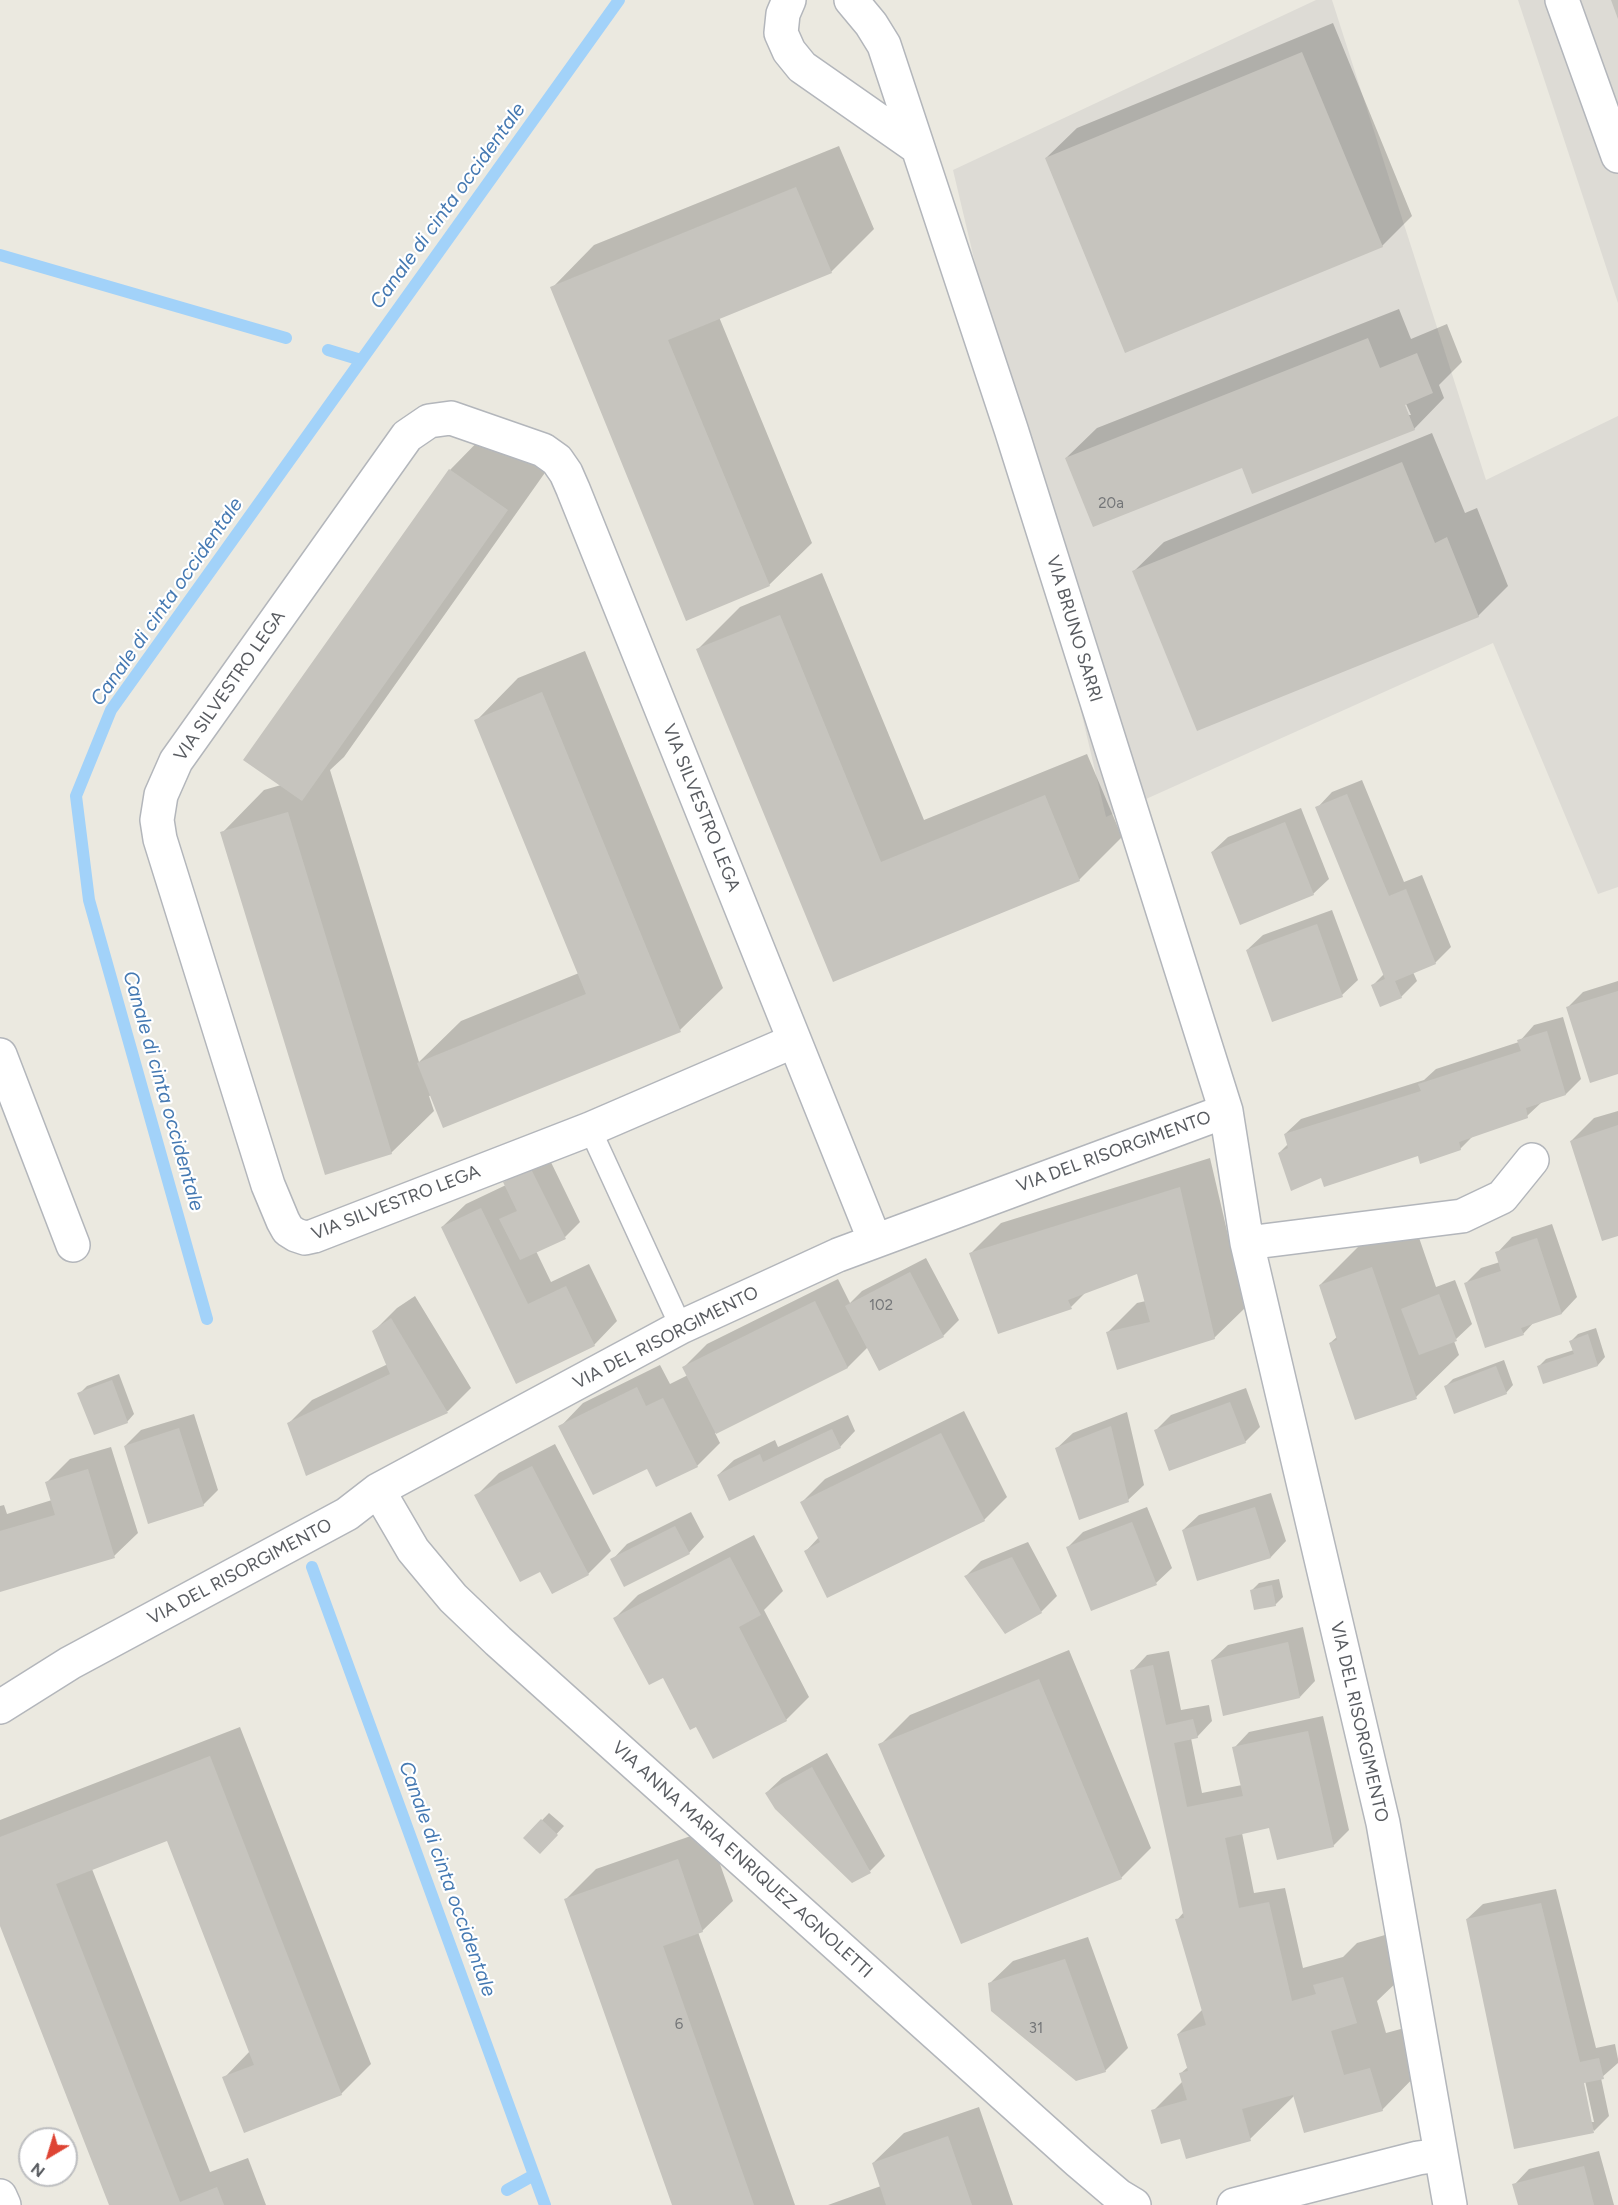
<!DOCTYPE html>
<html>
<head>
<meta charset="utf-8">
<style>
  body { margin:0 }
  #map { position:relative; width:1618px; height:2205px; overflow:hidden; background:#ebe9e0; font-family:Figtree,sans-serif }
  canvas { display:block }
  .north { position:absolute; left:18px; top:2127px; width:60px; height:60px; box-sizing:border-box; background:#fff; border:2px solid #bdbec0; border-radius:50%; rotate:218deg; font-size:16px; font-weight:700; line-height:24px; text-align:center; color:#595c61 }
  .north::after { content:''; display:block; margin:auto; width:21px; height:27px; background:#de4434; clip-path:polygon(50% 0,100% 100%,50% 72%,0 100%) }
</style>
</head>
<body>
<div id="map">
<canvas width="1618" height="2205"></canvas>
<div class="north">N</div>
</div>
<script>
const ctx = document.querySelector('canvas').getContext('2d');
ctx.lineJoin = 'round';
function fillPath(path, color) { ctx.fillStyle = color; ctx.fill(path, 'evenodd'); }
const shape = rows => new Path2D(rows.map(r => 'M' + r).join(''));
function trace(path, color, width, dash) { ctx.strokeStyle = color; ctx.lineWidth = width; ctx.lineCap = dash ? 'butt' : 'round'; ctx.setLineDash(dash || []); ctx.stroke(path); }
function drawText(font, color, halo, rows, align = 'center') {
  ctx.font = font + ' Figtree,sans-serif'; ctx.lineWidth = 4.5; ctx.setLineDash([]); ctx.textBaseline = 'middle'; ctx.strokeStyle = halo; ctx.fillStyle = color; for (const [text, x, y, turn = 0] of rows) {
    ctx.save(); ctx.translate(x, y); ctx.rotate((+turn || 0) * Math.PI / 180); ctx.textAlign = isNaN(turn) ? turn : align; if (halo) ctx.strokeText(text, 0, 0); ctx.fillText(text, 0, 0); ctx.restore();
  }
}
fillPath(shape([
  [1316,0,1332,0,1486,480,1618,416,1618,887,1598,894,1493,643,1106,817,953,170],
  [1518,0,1618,0,1618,303]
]), '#dddbd5');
fillPath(shape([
  [1333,23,1412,216,1382,246,1046,158,1077,128],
  [839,146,874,229,831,272,719,317,812,543,769,585,552,288,594,245],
  [1399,309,1411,339,1447,324,1462,362,1439,385,1444,398,1414,429,1243,467,1066,458,1097,428],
  [1403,397,1411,415,1407,415],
  [492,427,549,467,344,757,330,770,419,1062,461,1021,579,973,476,721,518,678,585,651,723,988,680,1030,429,1096,434,1111,391,1153,222,833,264,790,281,785,245,760,450,470],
  [1432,433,1465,513,1477,508,1508,586,1478,616,1133,572,1164,542],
  [822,573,924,820,1087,754,1122,837,1079,880,834,980,698,649,740,607],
  [1362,780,1404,882,1422,875,1451,947,1435,963,1413,972,1417,981,1401,997,1373,985,1384,974,1317,808,1332,792],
  [1301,808,1329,879,1313,894,1212,852,1228,837],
  [1332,910,1358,980,1342,995,1247,950,1263,935],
  [1618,981,1618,1073,1568,1007,1583,992],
  [1563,1017,1581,1079,1566,1094,1543,1101,1527,1116,1474,1135,1460,1149,1419,1154,1322,1176,1279,1153,1288,1144,1285,1134,1301,1119,1424,1080,1436,1069,1519,1042,1534,1025],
  [1618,1111,1618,1235,1571,1141,1594,1118],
  [547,1154,580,1222,565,1237,536,1251,551,1282,589,1264,617,1321,594,1345,517,1382,442,1227,466,1204,506,1185,505,1182,521,1167],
  [1210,1158,1245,1308,1214,1338,1107,1333,1137,1303,1146,1301,1138,1272,1087,1291,1071,1307,970,1254,1001,1223],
  [1552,1224,1577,1297,1562,1313,1535,1321,1523,1334,1465,1284,1481,1268,1500,1262,1497,1253,1512,1237],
  [1415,1226,1436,1287,1455,1280,1472,1324,1454,1341,1459,1355,1416,1397,1330,1343,1338,1336,1320,1285,1363,1242],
  [926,1258,959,1320,943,1336,868,1347,848,1367,715,1433,720,1443,697,1466,648,1467,560,1427,583,1403,660,1365,670,1384,688,1375,684,1367,707,1344,838,1279,850,1303,862,1291],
  [415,1296,471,1388,448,1411,307,1474,289,1423,312,1400,388,1364,374,1331,397,1308],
  [1596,1328,1605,1357,1598,1365,1544,1382,1539,1366,1546,1359,1574,1350,1571,1341,1578,1334],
  [1504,1360,1513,1385,1506,1393,1445,1387,1453,1379],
  [119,1374,134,1414,127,1422,79,1394,87,1386],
  [1246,1388,1260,1427,1245,1442,1156,1430,1171,1415],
  [964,1411,1007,1497,984,1520,806,1551,819,1537,802,1502,825,1479],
  [1127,1412,1144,1485,1128,1500,1057,1448,1073,1433],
  [194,1414,218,1490,203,1505,125,1446,141,1430],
  [848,1415,855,1431,840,1447,718,1475,734,1460,775,1440,778,1447],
  [555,1444,611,1551,588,1574,540,1570,476,1496,499,1473],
  [111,1447,138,1533,114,1556,0,1591,0,1506,4,1505,7,1514,52,1500,47,1482,70,1459],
  [1271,1493,1286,1541,1271,1557,1198,1579,1183,1530,1199,1515],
  [1147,1507,1172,1568,1156,1583,1067,1548,1083,1532],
  [691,1512,704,1537,689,1553,612,1560,627,1544],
  [754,1535,783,1591,764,1610,809,1697,786,1720,697,1725,664,1676,615,1618,638,1595],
  [1028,1542,1057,1596,1041,1612,1006,1632,966,1576,981,1561],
  [1279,1579,1283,1597,1275,1605,1252,1590,1259,1583],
  [1303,1627,1315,1681,1300,1697,1212,1660,1228,1645],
  [1069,1650,1151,1848,1121,1878,880,1745,910,1715],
  [1169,1651,1181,1710,1209,1705,1212,1721,1197,1737,1191,1738,1202,1793,1242,1785,1234,1748,1249,1732,1323,1716,1349,1830,1333,1846,1271,1827,1242,1833,1254,1893,1285,1888,1303,1968,1343,1957,1357,1943,1385,1935,1399,1980,1377,2001,1386,2033,1412,2026,1424,2067,1382,2110,1295,2095,1250,2139,1153,2111,1183,2081,1181,2073,1188,2067,1178,2034,1203,2009,1177,1920,1184,1912,1132,1671,1147,1655],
  [240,1727,371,2064,341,2094,224,2078,250,2051,168,1839,92,1869,210,2172,248,2158,266,2205,110,2205,0,1922,0,1820],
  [827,1753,885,1856,870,1871,766,1793,782,1778],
  [549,1813,564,1826,540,1852,525,1838],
  [708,1830,733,1901,702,1931,698,1932,795,2205,674,2205,566,1899,596,1869],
  [1556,1889,1596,2048,1615,2044,1618,2059,1618,2063,1601,2078,1609,2116,1594,2131,1467,1919,1483,1904],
  [1581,2076,1584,2076,1594,2122,1591,2122],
  [1088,1937,1128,2048,1105,2071,989,1984,1013,1961],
  [979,2107,1013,2205,828,2205,881,2186,873,2163,904,2133],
  [1599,2151,1614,2205,1519,2205,1514,2185,1529,2169]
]), '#0003');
trace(shape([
  [0,255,286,338],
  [328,350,361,360],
  [207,1319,89,900,76,796,111,710,619,0],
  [312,1567,545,2205],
  [507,2190,534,2175]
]), '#a2d2f9', 12);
fillPath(shape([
  [1611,0,1618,0,1618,19],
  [1302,52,1383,247,1125,353,1045,158],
  [796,187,832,273,668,340,770,586,686,621,550,287],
  [1368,338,1380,368,1417,353,1433,393,1405,405,1415,430,1252,494,1242,468,1093,527,1065,458],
  [1402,462,1435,543,1447,537,1479,617,1197,731,1132,571],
  [449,469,508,510,302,801,243,760],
  [780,615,881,862,1045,795,1080,881,833,982,696,649],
  [542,692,681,1032,443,1128,417,1063,586,994,474,720],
  [1347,794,1389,896,1406,889,1436,964,1395,981,1402,998,1380,1007,1371,985,1385,979,1315,807],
  [288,812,392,1154,325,1175,220,832],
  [1285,822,1314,895,1240,925,1211,852],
  [1317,924,1343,997,1272,1022,1246,950],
  [1618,991,1618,1074,1590,1083,1566,1007],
  [1547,1031,1566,1095,1526,1108,1528,1118,1459,1142,1461,1150,1420,1164,1418,1156,1324,1187,1321,1178,1291,1191,1278,1153,1288,1148,1284,1134,1421,1091,1418,1084,1521,1051,1517,1040],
  [1618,1125,1618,1236,1602,1241,1570,1141],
  [531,1169,566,1239,520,1260,499,1219,517,1211,503,1182],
  [1180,1187,1215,1339,1117,1370,1106,1332,1150,1322,1137,1274,1068,1300,1072,1309,998,1334,969,1253],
  [481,1208,528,1304,566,1286,595,1346,516,1384,441,1227],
  [1537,1238,1562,1314,1521,1328,1524,1335,1485,1348,1464,1283,1501,1271,1495,1252],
  [1372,1267,1417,1399,1355,1420,1329,1343,1337,1340,1319,1285],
  [910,1272,944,1337,879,1371,845,1306],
  [1439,1294,1457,1341,1419,1355,1401,1309],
  [815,1301,848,1368,716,1434,682,1367],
  [391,1318,448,1413,306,1476,287,1423,390,1374,372,1331],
  [1588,1334,1598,1366,1543,1384,1537,1366,1574,1354,1569,1341],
  [1496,1366,1507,1394,1454,1414,1444,1386],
  [112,1380,128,1423,94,1435,77,1393],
  [637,1387,646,1406,663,1398,698,1467,656,1487,647,1469,593,1495,558,1426],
  [1230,1402,1246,1443,1169,1471,1154,1430],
  [1111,1426,1129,1502,1079,1520,1055,1448],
  [179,1428,204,1506,148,1524,124,1446],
  [832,1429,841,1448,729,1501,717,1475,760,1454,763,1462],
  [941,1433,985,1521,827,1598,804,1551,820,1542,800,1502],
  [532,1466,589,1575,552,1594,540,1572,520,1582,474,1495],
  [88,1469,115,1558,0,1592,0,1531,55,1515,45,1482],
  [1255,1507,1271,1558,1197,1581,1182,1530],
  [1132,1522,1157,1585,1091,1611,1066,1547],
  [675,1526,690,1554,624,1587,610,1559],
  [730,1557,761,1615,739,1627,787,1721,713,1759,696,1727,690,1730,663,1678,649,1685,613,1618],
  [1012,1557,1042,1613,1005,1634,964,1576],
  [1272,1585,1276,1606,1254,1610,1250,1590],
  [1288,1642,1300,1698,1223,1716,1211,1660],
  [1153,1665,1166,1725,1193,1719,1198,1738,1174,1743,1187,1807,1243,1796,1232,1747,1308,1731,1334,1847,1277,1860,1269,1828,1225,1838,1239,1908,1269,1902,1292,2001,1316,1994,1313,1985,1343,1977,1357,2023,1331,2031,1344,2075,1370,2068,1383,2111,1304,2133,1293,2095,1242,2109,1251,2141,1186,2159,1180,2139,1161,2144,1151,2110,1187,2100,1179,2073,1188,2071,1177,2034,1206,2025,1175,1919,1184,1918,1130,1670],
  [1039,1679,1122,1879,961,1944,878,1744],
  [210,1756,342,2095,244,2133,222,2077,254,2065,167,1841,56,1884,180,2202,217,2187,224,2205,109,2205,0,1926,0,1837],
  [812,1767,871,1873,852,1883,775,1809,765,1793],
  [541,1819,558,1835,540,1854,523,1838],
  [678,1859,703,1932,663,1946,754,2205,672,2205,564,1899],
  [1541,1903,1580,2062,1599,2058,1604,2079,1584,2083,1594,2133,1514,2149,1466,1919],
  [1065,1959,1106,2072,1076,2081,991,2011,988,1983],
  [948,2136,972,2205,886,2205,872,2163],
  [1584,2166,1594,2205,1518,2205,1512,2184]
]), '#c6c4be');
const lane = shape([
  [590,1129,681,1327]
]);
const street = shape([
  [789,0,783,14,781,33,789,51,802,67,918,148],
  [851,0,871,24,884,45,1011,429,1226,1111,1247,1243,1383,1823,1450,2205],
  [1562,0,1618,156],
  [794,1041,590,1129,314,1236,305,1238,296,1235,288,1230,283,1221,268,1185,160,839,157,820,161,795,176,761,407,436,429,421,451,418,543,450,557,460,566,473,573,489,875,1241],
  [0,1055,73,1245],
  [1247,1243,1462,1216,1502,1197,1532,1160],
  [378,1490,413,1550,453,1598,498,1641,1079,2162,1119,2196,1134,2205],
  [0,1707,70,1663,347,1514,378,1490,681,1327,838,1255,1226,1111],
  [1234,2205,1418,2158,1440,2155]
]);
const secondary = shape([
  [0,2196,4,2205]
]);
trace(lane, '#b3b6bb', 24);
trace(street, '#b3b6bb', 36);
trace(secondary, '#b4b7bc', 36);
trace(lane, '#fff', 21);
trace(street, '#fff', 33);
trace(secondary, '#fff', 33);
drawText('15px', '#747678', null, [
  ["20a",1111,504],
  ["102",881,1306],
  ["6",679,2025],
  ["31",1036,2029]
]);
drawText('18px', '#595c61', '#fff', [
  ["VIA BRUNO SARRI",1074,629,73],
  ["VIA SILVESTRO LEGA",230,686,-55],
  ["VIA SILVESTRO LEGA",701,808,68],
  ["VIA DEL RISORGIMENTO",1114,1152,-20],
  ["VIA SILVESTRO LEGA",396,1203,-21],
  ["VIA DEL RISORGIMENTO",666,1338,-27],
  ["VIA DEL RISORGIMENTO",240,1572,-28],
  ["VIA DEL RISORGIMENTO",1359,1722,77],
  ["VIA ANNA MARIA ENRIQUEZ AGNOLETTI",742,1860,42]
]);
drawText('italic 20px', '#4579b2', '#fff', [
  ["Canale di cinta occidentale",448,206,-54],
  ["Canale di cinta occidentale",167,602,-55],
  ["Canale di cinta occidentale",163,1091,74],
  ["Canale di cinta occidentale",447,1879,70]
]);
</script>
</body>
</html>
